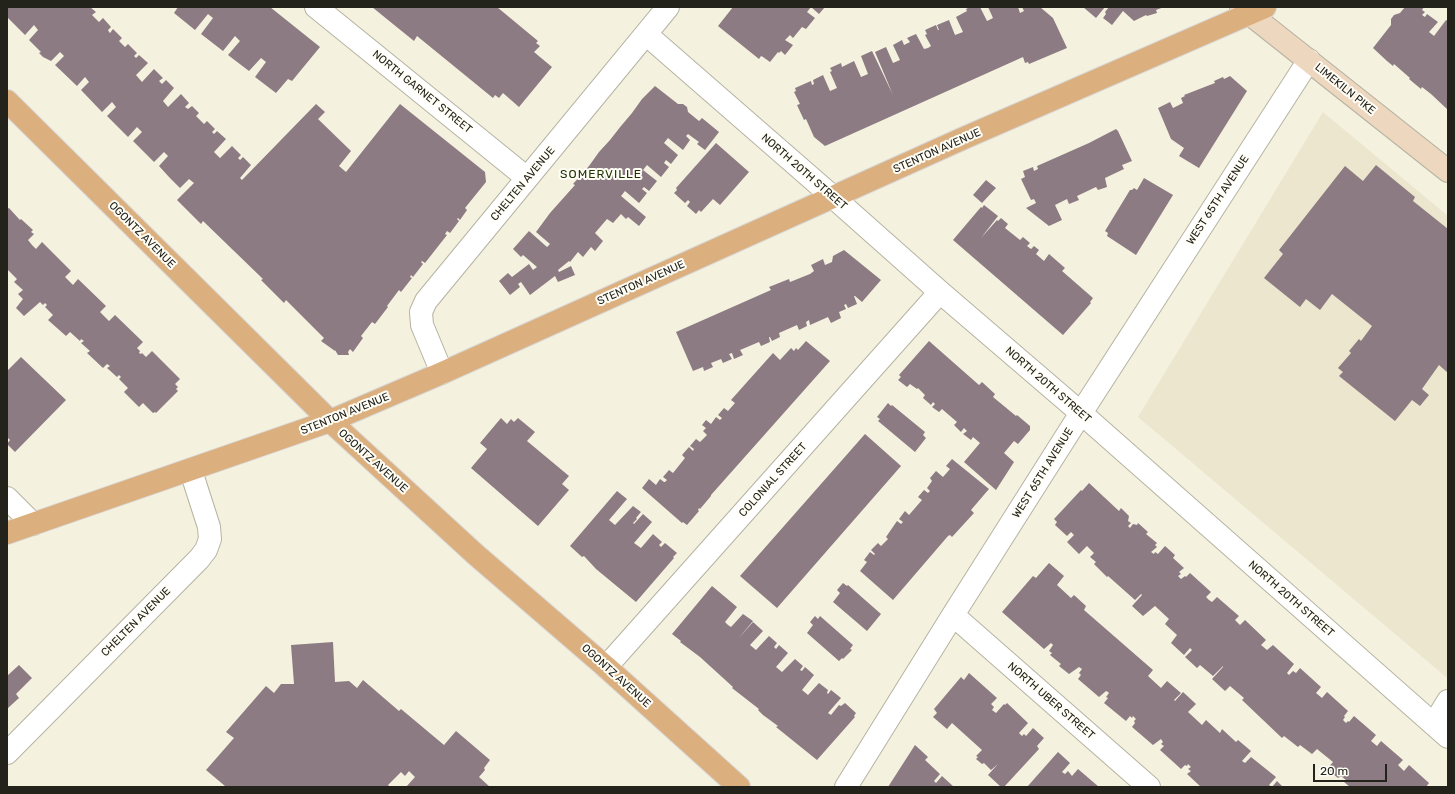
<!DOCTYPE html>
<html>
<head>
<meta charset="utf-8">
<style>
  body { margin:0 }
  #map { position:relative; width:1455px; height:794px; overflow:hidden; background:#f4f1df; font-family:Rubik,sans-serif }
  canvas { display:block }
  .frame { position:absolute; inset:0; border:8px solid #23221b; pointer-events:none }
  .scale { position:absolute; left:1313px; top:764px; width:74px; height:18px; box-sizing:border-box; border:2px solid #23221b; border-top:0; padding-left:5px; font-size:12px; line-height:14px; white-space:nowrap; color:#23221b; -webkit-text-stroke:3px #fffef6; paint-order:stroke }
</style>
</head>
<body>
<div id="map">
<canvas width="1455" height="794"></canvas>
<div class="frame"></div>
<div class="scale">20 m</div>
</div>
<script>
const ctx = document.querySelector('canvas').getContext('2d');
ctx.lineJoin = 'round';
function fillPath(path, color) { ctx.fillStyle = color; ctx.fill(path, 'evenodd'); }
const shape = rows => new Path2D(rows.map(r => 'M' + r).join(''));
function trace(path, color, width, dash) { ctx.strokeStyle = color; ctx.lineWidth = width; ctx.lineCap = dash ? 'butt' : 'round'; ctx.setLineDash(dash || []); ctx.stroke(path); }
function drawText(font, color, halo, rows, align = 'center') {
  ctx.font = font + ' Rubik,sans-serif'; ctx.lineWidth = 4; ctx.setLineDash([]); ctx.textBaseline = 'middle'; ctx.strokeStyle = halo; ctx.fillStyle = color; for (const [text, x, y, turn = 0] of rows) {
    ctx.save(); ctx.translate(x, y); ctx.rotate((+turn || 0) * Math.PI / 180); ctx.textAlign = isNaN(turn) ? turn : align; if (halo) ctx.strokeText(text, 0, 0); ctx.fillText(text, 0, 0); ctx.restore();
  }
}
fillPath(shape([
  [1323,112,1448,216,1448,674,1446,677,1138,417]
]), '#ebe6cd');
fillPath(shape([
  [9,7,90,7,96,12,92,15,99,22,103,18,111,27,108,30,109,32,110,33,113,29,122,38,119,41,125,47,128,44,137,53,134,56,136,58,139,55,148,63,136,75,142,82,154,69,163,78,159,81,162,84,166,80,174,88,163,101,168,107,181,94,189,103,185,107,188,109,192,106,199,113,196,116,204,124,207,121,215,129,212,132,214,134,217,131,226,139,214,152,220,158,232,146,241,155,238,158,240,160,243,157,251,165,240,178,242,180,316,104,325,112,318,119,351,151,339,166,346,172,400,104,485,172,486,182,465,208,467,210,460,220,458,218,457,219,459,221,450,233,447,231,445,234,447,235,425,263,422,261,421,262,423,264,413,277,411,275,410,277,412,278,401,292,399,290,387,306,388,307,375,324,372,322,361,336,363,338,353,352,350,349,348,352,349,355,338,355,335,350,335,351,321,341,324,338,286,300,284,303,261,280,263,279,203,221,201,224,177,200,194,183,189,179,180,188,169,177,159,166,168,156,164,152,154,162,133,141,142,132,137,127,128,137,107,116,116,107,112,102,102,112,81,90,89,82,85,77,77,86,55,65,64,56,60,52,51,61,43,57,39,53,41,52,29,40,38,30,34,25,25,35,7,17,7,10],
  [178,7,270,7,320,47,292,81,288,79,276,93,255,77,266,62,261,58,249,71,228,55,240,41,235,36,223,51,201,34,213,18,208,14,195,30,174,13],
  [372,7,497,7,538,41,536,43,540,46,534,52,552,67,519,107,503,93,499,98,495,95,493,98,417,36,414,41],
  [733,7,825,7,819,14,811,7,807,12,815,18,806,29,802,27,793,38,790,35,785,40,793,45,785,55,781,51,779,53,778,52,770,62,763,57,761,56,759,59,718,26],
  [970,7,980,7,987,21,993,18,988,7,1018,7,1020,13,1024,11,1022,7,1040,7,1053,18,1067,48,1029,64,1028,62,1025,63,1023,57,825,146,814,137,806,119,804,120,797,105,800,104,794,92,796,91,795,88,811,81,812,85,814,84,813,80,823,75,830,91,837,88,830,72,832,71,830,68,841,63,842,67,854,61,861,77,868,74,861,56,872,51,893,95,875,52,886,47,893,63,900,60,893,45,902,40,904,45,910,42,907,38,916,34,924,49,928,48,931,46,925,35,927,34,925,30,936,25,938,30,939,30,937,25,949,20,955,35,963,32,956,17,967,11,966,9],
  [1083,7,1105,7,1096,18],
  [1109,7,1164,7,1156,10,1157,13,1147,16,1146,15,1134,21,1123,11,1112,25,1103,18,1106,14,1105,12],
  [1405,7,1424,7,1422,10,1425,12,1422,15,1425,17,1427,14,1438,22,1429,32,1434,36,1446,20,1448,21,1448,110,1431,94,1422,87,1421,89,1409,79,1410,78,1394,64,1393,66,1387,61,1373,48,1391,25,1391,19,1394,15,1400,13],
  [1230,76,1247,91,1199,168,1179,156,1184,148,1171,139,1158,108,1170,102,1173,108,1183,103,1181,98,1185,96,1184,95,1215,83,1214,81,1223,77,1224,79],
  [655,86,678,104,683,104,687,107,688,112,699,121,702,118,719,132,705,150,697,144,699,142,688,134,686,136,690,140,683,150,668,138,664,143,678,155,671,164,666,160,664,163,669,167,661,177,647,165,643,170,657,181,649,191,644,187,642,189,647,193,639,203,625,191,621,196,646,217,639,226,628,217,626,219,621,214,613,223,607,219,595,233,603,241,595,251,591,247,583,257,578,252,570,262,569,261,558,270,559,272,571,266,575,275,558,282,555,276,530,295,521,282,518,284,520,287,510,295,499,281,508,273,512,277,529,264,533,270,537,267,523,255,521,257,513,249,529,231,547,247,550,244,536,232,550,213,575,185,573,184,589,166,599,152,610,140,621,126,632,113,642,99],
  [1116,129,1118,131,1132,161,1122,165,1124,169,1105,178,1107,187,1098,190,1096,187,1077,196,1079,200,1069,204,1067,199,1055,205,1062,220,1049,226,1026,208,1036,203,1034,199,1031,200,1021,179,1025,177,1023,171,1033,167,1034,171,1038,169,1037,166,1089,143],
  [716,143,749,172,720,205,713,199,701,212,699,210,696,214,687,206,690,202,688,200,685,203,674,193,677,190,676,188],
  [1376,165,1415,197,1413,201,1448,229,1448,373,1439,365,1422,389,1429,395,1420,406,1412,400,1395,421,1339,376,1343,372,1338,368,1351,353,1349,351,1359,339,1361,341,1372,326,1332,294,1320,310,1306,299,1300,307,1264,278,1283,254,1279,250,1345,166,1363,181],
  [1144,178,1173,195,1136,255,1107,236,1108,233,1105,231,1130,190,1132,190,1134,188,1137,190],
  [986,180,996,188,982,203,973,195],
  [984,205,998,216,981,238,997,220,998,221,1001,218,1008,224,1005,228,1020,240,1023,237,1030,243,1027,246,1031,249,1034,246,1039,250,1036,254,1044,261,1049,254,1065,268,1062,271,1093,298,1090,302,1091,303,1063,335,953,240,981,207,982,208],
  [9,208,19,219,20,220,21,219,33,230,31,232,34,234,28,240,32,245,36,249,42,242,71,271,65,277,73,285,78,279,106,306,100,312,109,321,115,315,143,342,137,348,140,351,139,353,141,354,142,353,146,357,152,351,180,379,175,384,178,387,176,389,178,391,156,413,155,412,153,413,143,403,139,407,124,392,128,388,119,379,121,377,119,375,117,377,107,368,110,366,107,364,103,368,87,353,90,351,81,343,84,341,81,339,80,341,70,332,66,336,48,320,53,315,45,307,47,305,45,303,43,305,40,302,24,316,16,308,23,299,18,294,23,290,14,282,17,279,7,269,7,209],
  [844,250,881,280,862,302,855,296,854,296,857,304,848,308,846,304,844,305,846,309,839,312,841,318,831,323,828,317,810,325,809,320,806,322,807,326,799,330,797,325,779,333,780,337,772,341,770,337,769,337,770,342,761,346,759,342,740,350,743,355,734,359,732,353,729,354,732,359,723,363,721,359,711,363,713,367,704,371,703,367,693,371,676,332,771,290,769,287,789,279,790,282,810,274,814,271,811,265,823,259,825,265,832,262,833,256],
  [806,341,830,361,711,495,711,496,700,509,699,508,698,510,699,511,687,525,683,522,682,523,642,488,649,479,656,485,660,479,664,482,665,482,667,480,663,477,669,470,673,473,685,458,682,455,689,447,693,451,694,449,690,446,696,439,700,442,707,435,703,431,706,428,702,425,706,420,711,424,716,417,720,420,722,418,718,415,724,408,728,411,735,403,731,400,773,353,780,360,791,348,794,351,796,348,798,350],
  [929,341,979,385,982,382,995,394,993,397,1016,416,1017,415,1030,426,1030,430,1018,444,1014,441,1004,453,1014,462,996,490,964,462,980,443,973,437,971,440,963,434,967,431,964,428,961,432,954,425,957,422,942,409,939,412,932,407,935,404,933,402,931,405,923,398,925,395,918,388,917,389,910,384,907,387,898,380,901,377,899,375],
  [21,357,66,400,15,452,7,444,10,440,7,437,7,371],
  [888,403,891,406,892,405,925,432,923,435,926,438,915,452,878,421,880,419,877,417],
  [501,418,507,424,511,419,514,422,518,418,535,432,527,441,569,476,562,484,569,490,538,526,471,468,487,449,480,443],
  [865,434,901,466,777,608,740,576],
  [952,459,989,489,971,510,974,513,952,537,950,535,948,536,893,600,860,571,867,562,864,560,870,552,874,555,875,554,871,550,878,543,881,546,888,539,886,537,897,521,901,524,903,522,899,519,905,511,909,515,922,500,918,497,924,490,928,493,930,491,927,488,932,481,930,478,936,471,943,477,950,469,946,466],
  [1089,483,1119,511,1121,508,1129,516,1128,521,1131,523,1128,526,1130,528,1133,524,1137,525,1138,523,1148,532,1146,534,1157,543,1155,545,1157,547,1151,552,1154,554,1155,552,1158,554,1165,546,1175,555,1173,558,1184,568,1179,572,1181,574,1178,576,1181,579,1185,576,1186,577,1190,573,1211,592,1206,597,1209,600,1212,602,1217,597,1239,616,1235,620,1240,625,1245,620,1266,640,1261,645,1267,650,1273,645,1294,664,1287,673,1289,675,1293,671,1296,673,1300,668,1321,687,1316,693,1322,698,1327,692,1348,711,1344,716,1345,717,1343,720,1346,723,1348,721,1349,722,1354,716,1376,735,1371,741,1377,746,1381,741,1403,760,1398,765,1404,771,1409,765,1429,783,1426,787,1350,787,1344,782,1346,780,1341,776,1338,778,1327,769,1333,762,1317,749,1312,754,1300,745,1298,747,1284,736,1282,738,1242,700,1244,698,1230,686,1225,691,1212,679,1223,667,1223,666,1213,676,1200,665,1197,668,1185,657,1192,650,1190,648,1184,655,1171,643,1177,635,1165,624,1169,619,1155,606,1143,616,1132,606,1142,595,1141,594,1135,600,1108,576,1107,577,1094,564,1096,562,1090,557,1094,553,1087,546,1079,554,1067,542,1074,535,1071,532,1067,536,1055,525,1057,522,1054,519,1081,490,1082,491],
  [617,491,627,499,609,520,615,525,633,506,641,512,636,518,637,519,633,523,634,524,643,514,652,522,634,543,641,548,653,534,662,542,659,545,661,547,665,543,677,553,673,557,674,558,636,602,596,569,584,556,582,557,570,546],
  [1049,563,1064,576,1057,585,1071,598,1074,595,1086,606,1084,610,1153,670,1148,676,1161,688,1167,681,1181,693,1174,700,1175,701,1183,692,1196,704,1188,712,1202,725,1206,720,1220,733,1222,729,1236,742,1238,740,1251,751,1242,761,1245,763,1251,757,1276,777,1269,785,1272,787,1277,781,1283,787,1201,787,1187,774,1191,771,1188,769,1191,767,1188,764,1187,766,1185,765,1181,769,1160,750,1164,746,1161,744,1163,742,1161,739,1153,745,1132,727,1135,723,1134,721,1136,719,1133,716,1132,718,1130,716,1126,721,1104,703,1108,698,1106,697,1109,693,1108,692,1106,691,1099,697,1078,679,1081,675,1079,673,1082,669,1079,667,1069,674,1059,666,1061,664,1050,655,1052,653,1049,651,1053,645,1051,643,1044,649,1002,612,1033,576,1036,578],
  [843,583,847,586,848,585,881,614,867,631,833,602,840,593,837,590],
  [712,586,737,607,725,622,728,625,731,627,743,614,753,621,738,639,753,622,763,631,750,645,756,650,769,636,777,643,774,647,776,649,779,645,788,653,776,667,782,672,795,659,803,666,800,670,802,671,805,667,814,675,802,690,808,695,819,683,828,690,827,693,828,694,831,690,841,698,828,713,831,715,839,705,841,706,845,703,856,713,854,716,855,717,817,760,776,727,778,726,763,715,758,710,759,709,732,688,733,687,700,657,680,642,681,641,672,634],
  [815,616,818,619,820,616,853,645,850,649,852,650,843,659,842,658,839,661,807,633,813,625,810,622],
  [333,642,335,682,349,681,357,688,363,680,399,711,401,709,444,745,456,731,490,760,484,768,485,770,479,777,490,787,406,787,415,777,409,771,405,776,401,772,388,785,390,787,224,787,225,786,206,770,234,738,226,732,266,686,274,693,281,684,294,684,291,645],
  [19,665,32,678,16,694,19,698,8,708,7,707,7,676],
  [969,673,997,698,991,704,994,707,992,710,996,713,1004,704,1005,705,1007,703,1028,723,1019,733,1022,736,1024,734,1026,736,1033,728,1044,738,1037,746,1039,749,1004,787,1001,787,988,775,998,764,991,770,984,763,982,764,976,759,978,757,976,756,982,750,952,723,947,729,933,717,937,713,934,709,961,677,964,680],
  [915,745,928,757,925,760,940,774,934,781,936,783,942,776,954,787,888,787],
  [1058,752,1070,763,1062,772,1065,774,1068,771,1072,776,1078,769,1099,787,1027,787]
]), '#8c7b83');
const street = shape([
  [316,7,527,178],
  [647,35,833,197,940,292,1081,413,1448,737],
  [442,373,422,325,421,312,426,301,668,7],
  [7,498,33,524],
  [953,615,1149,787],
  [606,667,940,292],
  [1434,724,1448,701],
  [7,753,199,559,206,550,210,539,209,527,191,471],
  [846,787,953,615,1081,413,1309,60]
]);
const secondary = shape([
  [1241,7,1448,171]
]);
const primary = shape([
  [7,101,330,421,475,554,606,667,739,787],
  [7,533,330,421,442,373,964,138,1265,7]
]);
trace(street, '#b6b3a2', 24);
trace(secondary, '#b6b3a2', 24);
trace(primary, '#d7d7d6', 24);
trace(street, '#fff', 22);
trace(secondary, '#eed7bf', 22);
trace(primary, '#dcaf7f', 22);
drawText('11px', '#23221b', '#fffef6', [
  ["LIMEKILN PIKE",1345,89,39],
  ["NORTH GARNET STREET",422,92,39],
  ["STENTON AVENUE",937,151,-24],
  ["NORTH 20TH STREET",804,172,41],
  ["CHELTEN AVENUE",523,184,-50],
  ["WEST 65TH AVENUE",1218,200,-57],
  ["OGONTZ AVENUE",142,235,45],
  ["STENTON AVENUE",641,283,-24],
  ["NORTH 20TH STREET",1048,385,41],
  ["STENTON AVENUE",345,414,-22],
  ["OGONTZ AVENUE",373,461,42],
  ["WEST 65TH AVENUE",1043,473,-58],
  ["COLONIAL STREET",773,480,-48],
  ["NORTH 20TH STREET",1291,599,41],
  ["CHELTEN AVENUE",136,622,-45],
  ["OGONTZ AVENUE",616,676,42],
  ["NORTH UBER STREET",1051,701,41]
]);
ctx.letterSpacing = '1px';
drawText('12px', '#203200', '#fffef6', [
  ["SOMERVILLE",601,175]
]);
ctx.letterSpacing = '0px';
</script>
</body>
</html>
